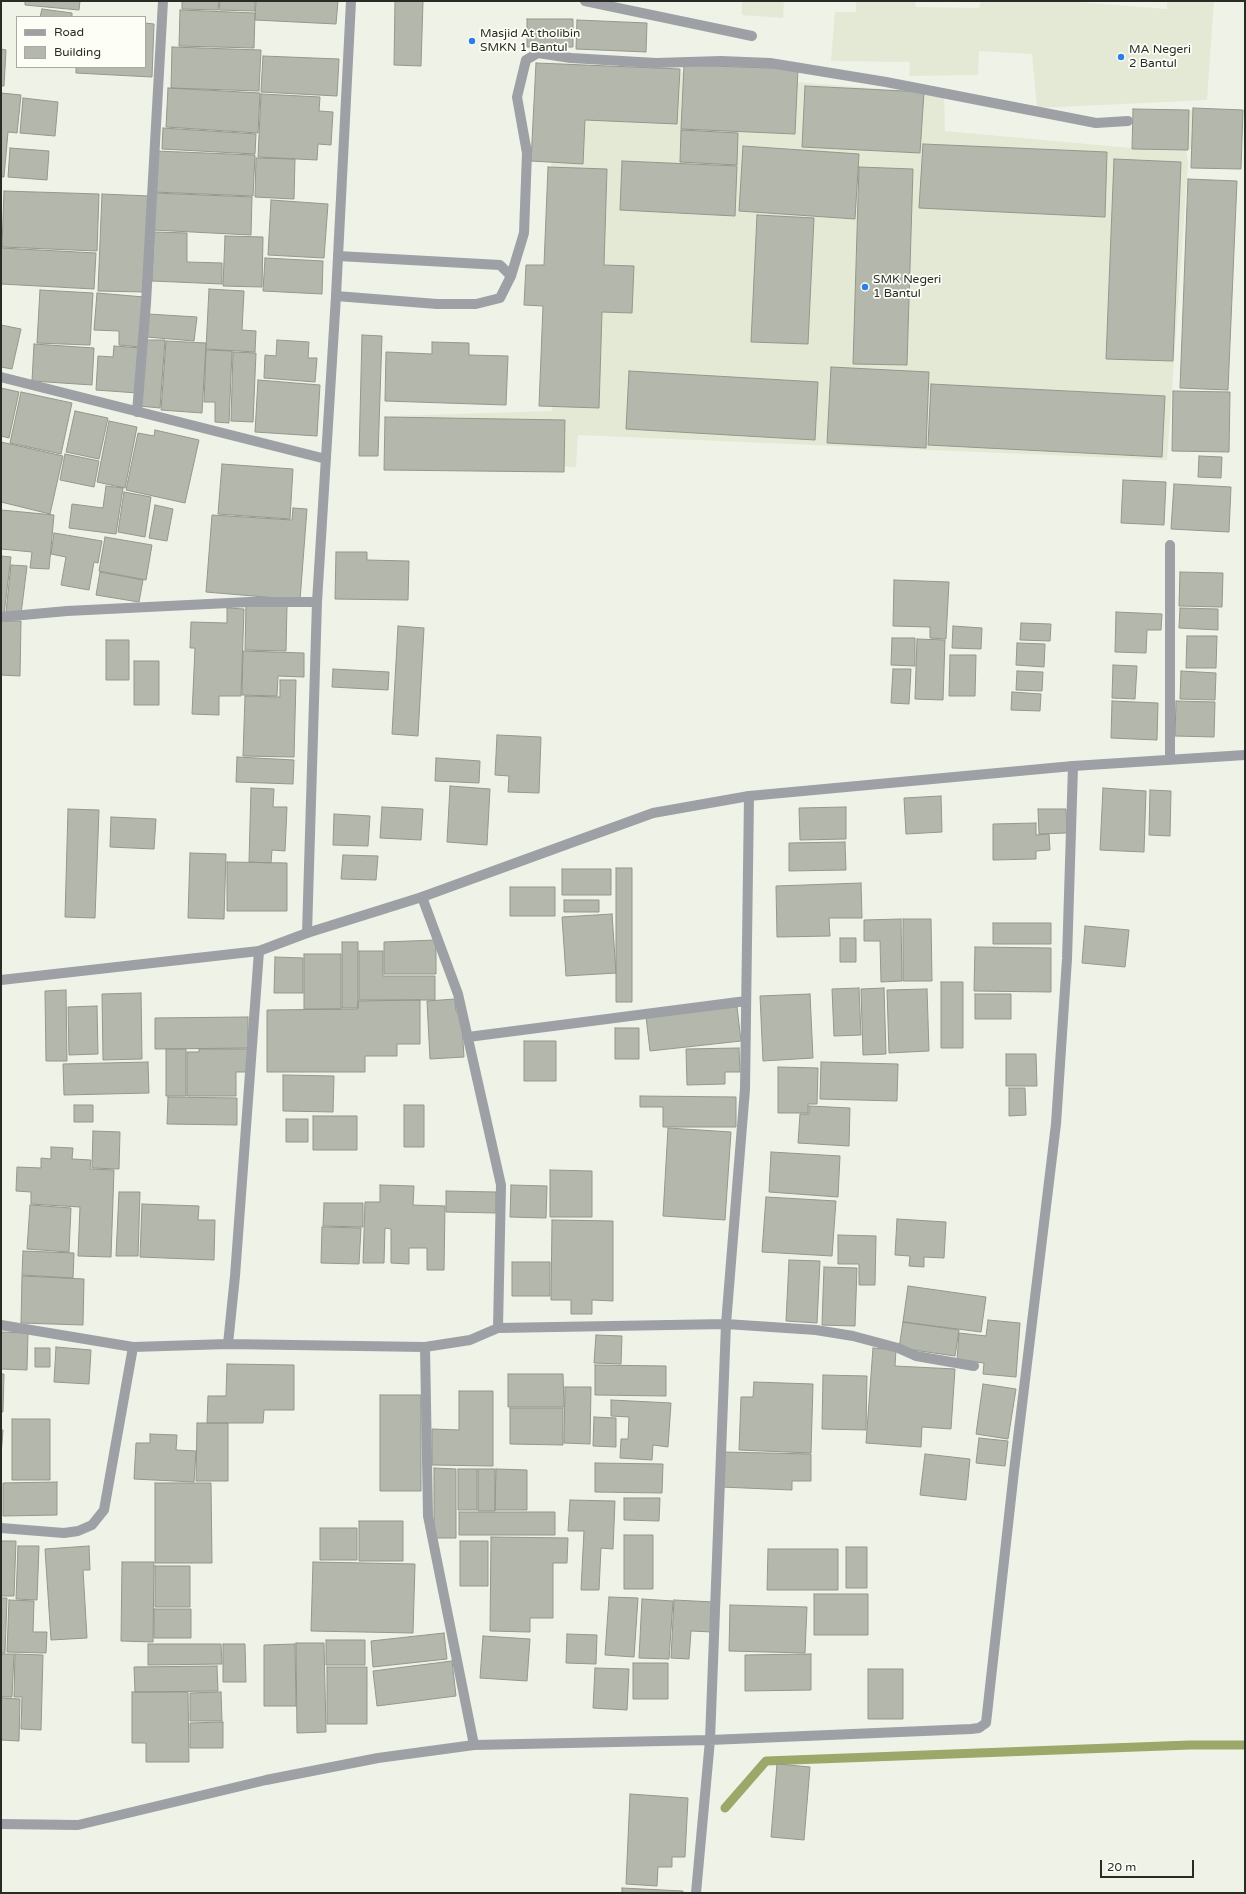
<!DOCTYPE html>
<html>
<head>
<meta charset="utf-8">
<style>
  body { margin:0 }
  #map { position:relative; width:1246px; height:1894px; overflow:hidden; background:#eff2e6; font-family:"Varela Round",sans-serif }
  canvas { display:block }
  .frame { position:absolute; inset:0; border:2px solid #292b26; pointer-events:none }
  .legend { position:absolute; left:16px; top:16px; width:130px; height:52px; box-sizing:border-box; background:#fdfff7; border:1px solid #a8aaa3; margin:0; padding:5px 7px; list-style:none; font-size:12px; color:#292b26 }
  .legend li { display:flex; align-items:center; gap:8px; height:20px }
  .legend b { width:20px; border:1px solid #a8aaa3 }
  .scale { position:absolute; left:1100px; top:1860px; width:94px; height:18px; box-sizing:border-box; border:2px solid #292b26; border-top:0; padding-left:5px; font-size:12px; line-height:14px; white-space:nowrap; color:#292b26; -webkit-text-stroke:3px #fdfff7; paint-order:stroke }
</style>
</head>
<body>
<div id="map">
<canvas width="1246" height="1894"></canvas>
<div class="frame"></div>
<ul class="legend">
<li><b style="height:5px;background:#9da0a5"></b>Road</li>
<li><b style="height:11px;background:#b4b7ab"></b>Building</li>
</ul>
<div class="scale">20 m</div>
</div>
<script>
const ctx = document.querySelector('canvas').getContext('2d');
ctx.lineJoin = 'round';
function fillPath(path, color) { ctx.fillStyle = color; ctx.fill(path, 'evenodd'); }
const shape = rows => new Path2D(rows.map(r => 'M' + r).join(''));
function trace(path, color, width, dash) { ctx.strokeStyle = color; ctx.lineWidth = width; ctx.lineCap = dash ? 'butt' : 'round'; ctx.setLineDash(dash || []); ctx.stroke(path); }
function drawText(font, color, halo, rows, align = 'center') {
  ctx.font = font + ' "Varela Round",sans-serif'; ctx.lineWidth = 3.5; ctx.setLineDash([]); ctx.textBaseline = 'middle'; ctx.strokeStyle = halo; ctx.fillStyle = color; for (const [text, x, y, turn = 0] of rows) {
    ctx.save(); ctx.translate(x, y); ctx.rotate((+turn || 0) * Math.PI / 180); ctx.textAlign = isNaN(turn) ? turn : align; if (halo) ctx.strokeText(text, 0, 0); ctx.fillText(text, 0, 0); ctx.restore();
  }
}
fillPath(shape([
  [742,1,784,1,783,18,742,15],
  [856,1,915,1,916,7,979,8,981,1,1065,1,1167,9,1167,1,1214,1,1207,100,1037,108,1032,54,979,51,978,75,909,76,910,62,831,61,835,12,856,12],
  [551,62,944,94,945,131,1142,149,1143,110,1195,110,1198,148,1186,149,1188,163,1167,460,578,435,576,467,391,463,391,416,552,411]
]), '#e4e9d5');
trace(shape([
  [725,1808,766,1761,1190,1745,1245,1745]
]), '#9ba869', 9);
const building = shape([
  [25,1,80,1,79,10,25,5,25,1],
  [182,1,219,1,218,10,182,9,182,1],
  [220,1,255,1,255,11,219,10,220,1],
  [256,1,338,1,336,24,255,20,256,1],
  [395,1,423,1,421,66,394,65,395,1],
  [42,9,72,13,72,17,40,17,42,9],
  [180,10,255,13,254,48,179,46,180,10],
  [527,19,573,19,573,47,527,47,527,19],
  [577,20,647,23,646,52,576,49,577,20],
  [145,23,154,24,152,77,76,73,76,67,145,67,145,23],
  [172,47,261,50,259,91,171,88,172,47],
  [1,49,6,50,4,86,1,86,1,49],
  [263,56,339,59,337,96,261,92,263,56],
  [536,63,680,69,677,124,585,120,583,164,531,161,536,63],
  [684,65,798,69,795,134,681,129,684,65],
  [805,86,924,92,920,153,802,147,805,86],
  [168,88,260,93,258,133,166,127,168,88],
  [1,93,21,95,17,133,8,132,4,177,1,177,1,93],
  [261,94,320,97,319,111,333,112,331,145,318,144,317,160,258,157,261,94],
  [23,98,58,102,55,136,20,133,23,98],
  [1193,108,1243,110,1241,169,1191,168,1193,108],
  [1133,109,1189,110,1188,150,1132,149,1133,109],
  [163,128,256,134,255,154,162,149,163,128],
  [681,130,738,133,737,165,680,162,681,130],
  [923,144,1107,152,1105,217,919,208,923,144],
  [743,146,859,154,855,219,739,211,743,146],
  [10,148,49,151,47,180,8,177,10,148],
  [155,151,255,155,253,196,153,192,155,151],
  [256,158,295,159,294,199,255,197,256,158],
  [1114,159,1181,162,1173,361,1106,359,1114,159],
  [622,161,737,166,735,216,620,210,622,161],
  [548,167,607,169,604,265,634,266,632,313,602,312,599,408,539,406,543,306,524,305,526,265,544,265,548,167],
  [859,167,913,169,907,365,853,364,859,167],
  [1188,179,1237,181,1228,390,1180,388,1188,179],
  [4,191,99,194,97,251,2,247,4,191],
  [154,193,252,197,251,235,153,230,154,193],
  [102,194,149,196,145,292,98,291,102,194],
  [271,200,328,204,324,258,268,255,271,200],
  [757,215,814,218,808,344,751,342,757,215],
  [154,232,187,233,187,262,222,263,222,284,152,281,154,232],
  [225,236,263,237,262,287,223,286,225,236],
  [1,248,96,253,94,289,1,284,1,248],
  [265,258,323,261,322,294,263,291,265,258],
  [209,289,244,291,242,330,256,331,255,352,206,349,209,289],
  [40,290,93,293,90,345,37,343,40,290],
  [97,293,144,297,140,347,119,345,119,331,94,330,97,293],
  [148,314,197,317,194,341,147,337,148,314],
  [1,325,21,329,12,369,1,367,1,325],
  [362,335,382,336,378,456,359,456,362,335],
  [146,340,165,340,160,408,139,406,146,340],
  [277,340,309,342,308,358,317,358,315,382,264,378,265,355,276,356,277,340],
  [166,341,206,343,202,413,161,410,166,341],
  [432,342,469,343,469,355,508,356,506,405,385,401,386,352,432,354,432,342],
  [34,344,94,348,92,385,32,381,34,344],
  [114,346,140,348,137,393,96,390,98,356,113,357,114,346],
  [206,350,232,351,229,423,215,422,215,402,204,402,206,350],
  [233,352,256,353,253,422,231,421,233,352],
  [831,367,929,372,926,448,827,443,831,367],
  [629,371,818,382,815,440,626,429,629,371],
  [258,380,320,385,317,436,255,432,258,380],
  [931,384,1165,396,1162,457,928,445,931,384],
  [1,388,19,392,9,438,1,436,1,388],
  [1173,391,1230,392,1229,452,1172,451,1173,391],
  [21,392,72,403,61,454,10,443,21,392],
  [75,411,108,418,99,459,66,452,75,411],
  [385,417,565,420,564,472,384,470,385,417],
  [109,421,137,427,125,488,97,482,109,421],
  [155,430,199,440,185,503,126,490,138,433,154,436,155,430],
  [1,442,63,456,50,514,1,502,1,442],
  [65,454,99,461,94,487,60,480,65,454],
  [1199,456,1222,457,1221,478,1198,477,1199,456],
  [222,464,293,469,290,519,218,514,222,464],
  [1123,480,1166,482,1164,525,1121,523,1123,480],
  [1174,484,1231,487,1229,532,1171,529,1174,484],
  [106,486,123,488,116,534,69,528,72,504,103,508,106,486],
  [124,492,151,497,145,537,118,532,124,492],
  [155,505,173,509,167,541,149,538,155,505],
  [293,508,307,509,300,600,206,592,212,515,292,520,293,508],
  [1,510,54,515,49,569,30,568,32,552,1,549,1,510],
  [54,533,102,541,98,563,94,562,89,590,61,585,66,557,51,554,54,533],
  [105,537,152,545,146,580,99,571,105,537],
  [336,552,367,552,367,560,409,561,408,600,335,599,336,552],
  [1,556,11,557,4,614,1,613,1,556],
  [11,565,27,566,21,614,6,612,11,565],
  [100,572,143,580,139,602,96,595,100,572],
  [1180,572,1223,573,1222,607,1179,606,1180,572],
  [894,580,949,582,946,639,930,638,930,627,893,626,894,580],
  [246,604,287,606,286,651,245,650,246,604],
  [227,608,244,609,241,696,219,696,219,715,192,714,195,648,190,648,191,622,227,623,227,608],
  [1180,608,1218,609,1218,630,1179,628,1180,608],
  [1116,612,1162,614,1161,630,1147,630,1146,653,1115,652,1116,612],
  [1,621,21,621,20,676,1,675,1,621],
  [1021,623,1051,624,1050,641,1020,640,1021,623],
  [398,626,424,628,418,736,392,734,398,626],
  [953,626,982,628,981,649,952,648,953,626],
  [1187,636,1217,636,1216,668,1186,668,1187,636],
  [892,638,915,638,915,666,891,665,892,638],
  [917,639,945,640,943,700,915,699,917,639],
  [106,640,129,640,129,680,106,680,106,640],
  [1017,643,1045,644,1044,667,1016,665,1017,643],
  [243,651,304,653,304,677,278,676,277,696,242,695,243,651],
  [950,655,976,655,975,696,949,696,950,655],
  [134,661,159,661,159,705,134,705,134,661],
  [1113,665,1137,666,1135,699,1112,698,1113,665],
  [333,669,389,672,388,690,332,687,333,669],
  [893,669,911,669,909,704,891,703,893,669],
  [1017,671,1043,672,1042,691,1016,690,1017,671],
  [1181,671,1216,673,1215,700,1180,699,1181,671],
  [280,680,296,680,294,757,243,756,245,696,280,697,280,680],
  [1012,692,1041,694,1040,711,1011,710,1012,692],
  [1112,701,1158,703,1157,740,1111,738,1112,701],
  [1176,701,1215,702,1214,737,1175,736,1176,701],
  [497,735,541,737,539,793,508,792,509,776,495,775,497,735],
  [237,757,294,760,293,784,236,782,237,757],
  [436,758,480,761,479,783,435,781,436,758],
  [450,786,490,789,487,845,447,842,450,786],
  [251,788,274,789,273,807,287,807,285,851,272,850,271,863,249,862,251,788],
  [1103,788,1146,791,1144,852,1100,850,1103,788],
  [1150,790,1171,791,1170,836,1149,835,1150,790],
  [941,796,942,832,906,834,904,798,941,796],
  [382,807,423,809,421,840,380,838,382,807],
  [846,807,846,839,800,840,799,808,846,807],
  [68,809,99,810,95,918,65,917,68,809],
  [1038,809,1066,809,1067,833,1039,834,1038,809],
  [334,814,370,816,368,846,333,845,334,814],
  [111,817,156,819,154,849,110,847,111,817],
  [1036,823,1036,835,1049,834,1050,850,1036,851,1036,859,993,860,993,824,1036,823],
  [845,842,846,870,789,871,789,843,845,842],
  [190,853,226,854,224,919,188,918,190,853],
  [343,855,378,856,376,880,341,879,343,855],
  [227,862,287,863,287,911,227,911,227,862],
  [616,868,632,868,632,1002,616,1002,616,868],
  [562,869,611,869,611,895,562,895,562,869],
  [861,883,862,918,829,918,830,936,777,937,776,886,861,883],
  [510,887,555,887,555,916,510,916,510,887],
  [564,900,599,900,599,912,564,912,564,900],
  [612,914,616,973,566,976,562,917,612,914],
  [901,919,902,981,881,982,880,941,864,941,864,920,901,919],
  [903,919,931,919,932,981,903,981,903,919],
  [993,923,1051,923,1051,944,993,944,993,923],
  [1085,926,1129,930,1125,967,1082,963,1085,926],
  [840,938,856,938,856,962,840,962,840,938],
  [436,940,436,974,384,974,384,942,436,940],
  [342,942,358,942,358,1008,342,1008,342,942],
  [975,947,1051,948,1051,992,974,991,975,947],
  [359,951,383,951,383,976,435,976,435,1000,359,1000,359,951],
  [304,954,341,954,341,1009,304,1009,304,954],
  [275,957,303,958,303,993,274,993,275,957],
  [941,982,963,982,963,1048,941,1048,941,982],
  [859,988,861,1035,834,1036,832,989,859,988],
  [884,988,886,1054,863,1055,861,989,884,988],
  [927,989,929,1051,889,1053,887,990,927,989],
  [66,990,67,1061,46,1061,45,991,66,990],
  [141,993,142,1059,103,1060,102,994,141,993],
  [810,994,813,1058,763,1061,760,996,810,994],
  [975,994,1011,994,1011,1019,975,1019,975,994],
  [455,999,456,1011,461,1011,464,1057,430,1059,427,1001,455,999],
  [420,1000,420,1044,397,1044,397,1056,365,1056,365,1072,267,1072,267,1010,358,1009,358,1001,420,1000],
  [97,1006,98,1054,69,1055,68,1007,97,1006],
  [737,1007,741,1041,650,1051,646,1017,737,1007],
  [248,1017,248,1048,155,1049,155,1018,248,1017],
  [615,1028,639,1028,639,1059,615,1059,615,1028],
  [524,1041,556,1041,556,1081,524,1081,524,1041],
  [739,1048,740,1072,725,1072,725,1084,687,1085,686,1049,739,1048],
  [166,1049,186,1049,186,1096,166,1096,166,1049],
  [199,1049,248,1049,248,1072,236,1072,236,1096,187,1096,187,1052,199,1052,199,1049],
  [1006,1054,1036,1054,1037,1086,1006,1086,1006,1054],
  [148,1062,149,1093,64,1095,63,1064,148,1062],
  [821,1062,898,1064,897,1101,820,1099,821,1062],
  [778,1067,818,1068,817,1104,808,1104,808,1113,778,1113,778,1067],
  [283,1075,334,1076,333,1112,283,1111,283,1075],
  [1009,1088,1025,1088,1026,1115,1009,1116,1009,1088],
  [640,1096,736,1097,736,1127,663,1127,663,1107,640,1107,640,1096],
  [168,1097,237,1098,237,1125,167,1124,168,1097],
  [74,1105,93,1105,93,1122,74,1122,74,1105],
  [404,1105,424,1105,424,1147,404,1147,404,1105],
  [809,1106,850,1108,849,1146,798,1143,800,1114,809,1114,809,1106],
  [313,1116,357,1116,357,1150,313,1150,313,1116],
  [286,1119,308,1119,308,1142,286,1142,286,1119],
  [668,1128,731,1132,725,1220,663,1216,668,1128],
  [93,1131,120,1132,119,1169,92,1168,93,1131],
  [51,1147,73,1148,72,1159,91,1160,90,1169,114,1170,111,1257,78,1256,80,1207,31,1204,31,1192,16,1191,17,1167,41,1168,41,1158,51,1159,51,1147],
  [771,1152,840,1156,838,1197,769,1192,771,1152],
  [550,1170,592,1171,592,1217,550,1217,550,1170],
  [380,1185,414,1186,413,1205,445,1206,444,1270,427,1270,427,1248,409,1248,409,1264,391,1263,391,1229,385,1228,384,1263,363,1263,365,1202,380,1202,380,1185],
  [511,1185,547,1186,546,1218,510,1217,511,1185],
  [446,1191,496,1192,496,1213,446,1212,446,1191],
  [119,1192,140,1192,138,1256,116,1256,119,1192],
  [766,1197,836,1201,832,1256,762,1252,766,1197],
  [324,1203,363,1203,363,1227,323,1226,324,1203],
  [142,1204,199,1206,198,1220,215,1220,214,1260,140,1257,142,1204],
  [30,1205,71,1208,69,1252,27,1249,30,1205],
  [897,1219,946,1222,944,1258,924,1257,924,1267,909,1266,910,1256,895,1255,897,1219],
  [552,1220,613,1221,613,1301,592,1300,592,1314,571,1314,571,1300,551,1300,552,1220],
  [322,1227,361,1228,359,1264,321,1263,322,1227],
  [838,1235,876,1236,875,1285,859,1285,859,1264,838,1264,838,1235],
  [23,1251,74,1253,73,1278,22,1275,23,1251],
  [789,1260,820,1261,817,1323,786,1321,789,1260],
  [512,1262,550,1262,550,1296,512,1296,512,1262],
  [824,1267,857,1268,855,1326,822,1325,824,1267],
  [22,1276,84,1279,83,1325,21,1323,22,1276],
  [908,1286,986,1297,981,1332,903,1322,908,1286],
  [988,1320,1020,1323,1016,1377,983,1374,984,1363,957,1360,959,1333,986,1336,988,1320],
  [903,1322,959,1330,955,1356,899,1348,903,1322],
  [1,1332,28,1333,27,1370,1,1369,1,1332],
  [596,1335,622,1336,621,1364,594,1363,596,1335],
  [56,1347,91,1350,89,1384,54,1382,56,1347],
  [35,1348,50,1348,50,1367,35,1367,35,1348],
  [873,1348,896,1350,895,1366,955,1369,951,1429,922,1427,921,1447,866,1443,873,1348],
  [227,1364,294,1365,294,1410,264,1410,263,1423,207,1423,208,1396,226,1396,227,1364],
  [595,1365,666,1366,666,1396,595,1395,595,1365],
  [1,1374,4,1374,3,1412,1,1412,1,1374],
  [508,1374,563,1374,564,1407,508,1407,508,1374],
  [823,1375,867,1376,866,1430,822,1429,823,1375],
  [754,1382,813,1384,811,1453,739,1450,741,1397,753,1397,754,1382],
  [983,1384,1016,1389,1008,1439,976,1434,983,1384],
  [565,1387,591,1387,590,1444,564,1443,565,1387],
  [459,1391,493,1391,493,1466,432,1465,432,1429,459,1430,459,1391],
  [380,1395,421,1395,421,1491,380,1491,380,1395],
  [611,1400,671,1403,668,1447,653,1445,652,1460,620,1458,621,1439,628,1439,629,1417,611,1416,611,1400],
  [510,1408,563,1408,563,1445,510,1444,510,1408],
  [594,1417,616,1418,616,1447,593,1446,594,1417],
  [12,1419,50,1419,50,1480,12,1480,12,1419],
  [197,1423,228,1423,228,1481,196,1481,197,1423],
  [1,1430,3,1430,1,1456,1,1430],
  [150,1434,177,1435,176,1450,196,1451,194,1482,134,1479,136,1443,150,1443,150,1434],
  [979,1438,1008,1441,1005,1466,976,1463,979,1438],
  [722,1452,811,1454,811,1481,792,1481,792,1490,721,1487,722,1452],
  [925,1454,970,1459,966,1500,920,1495,925,1454],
  [595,1463,663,1464,662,1493,595,1492,595,1463],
  [434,1468,456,1469,456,1538,434,1538,434,1468],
  [458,1469,477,1469,477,1510,458,1510,458,1469],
  [478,1469,495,1469,495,1511,478,1511,478,1469],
  [496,1469,527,1470,527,1510,495,1510,496,1469],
  [57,1482,57,1515,3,1516,3,1483,57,1482],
  [155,1483,211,1483,212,1563,155,1563,155,1483],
  [624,1498,660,1498,659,1521,624,1520,624,1498],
  [570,1500,615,1501,613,1549,601,1548,599,1590,581,1590,584,1531,568,1531,570,1500],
  [459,1512,555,1512,555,1535,459,1535,459,1512],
  [359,1521,403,1521,403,1561,359,1561,359,1521],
  [320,1528,357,1528,357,1560,320,1560,320,1528],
  [624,1535,653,1535,653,1589,624,1589,624,1535],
  [491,1537,568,1538,567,1563,553,1563,553,1618,530,1618,530,1632,490,1631,491,1537],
  [1,1541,16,1541,14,1596,1,1596,1,1541],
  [460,1541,488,1541,488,1586,460,1586,460,1541],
  [18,1546,39,1546,37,1600,16,1599,18,1546],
  [89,1546,90,1570,83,1570,87,1638,51,1640,45,1549,89,1546],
  [846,1547,867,1547,867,1588,846,1588,846,1547],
  [768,1549,838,1549,838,1590,767,1590,768,1549],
  [122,1562,154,1562,153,1642,121,1641,122,1562],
  [313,1562,415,1564,413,1633,311,1631,313,1562],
  [155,1566,190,1566,190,1607,155,1607,155,1566],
  [814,1594,868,1594,868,1635,814,1635,814,1594],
  [609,1597,638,1598,634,1657,605,1655,609,1597],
  [1,1598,7,1598,5,1653,1,1653,1,1598],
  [642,1599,673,1601,669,1659,639,1658,642,1599],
  [9,1600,34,1601,33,1632,47,1632,46,1653,7,1652,9,1600],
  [674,1600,713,1602,712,1632,691,1631,689,1659,671,1658,674,1600],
  [730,1605,807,1607,805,1653,729,1651,730,1605],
  [154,1609,191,1609,191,1638,154,1638,154,1609],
  [444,1633,447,1659,373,1667,371,1641,444,1633],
  [567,1634,597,1635,596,1664,566,1663,567,1634],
  [483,1636,530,1639,527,1681,480,1678,483,1636],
  [326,1640,365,1640,365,1665,326,1665,326,1640],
  [296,1643,324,1643,326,1732,297,1733,296,1643],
  [148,1644,221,1644,222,1664,148,1665,148,1644],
  [223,1644,245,1644,246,1682,223,1682,223,1644],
  [295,1644,296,1706,264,1706,264,1645,295,1644],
  [1,1654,14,1654,12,1697,1,1697,1,1654],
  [15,1654,43,1655,41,1730,21,1729,22,1697,14,1697,15,1654],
  [811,1654,811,1690,745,1691,745,1655,811,1654],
  [452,1661,456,1696,377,1706,373,1671,452,1661],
  [633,1663,668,1663,668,1699,633,1699,633,1663],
  [217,1666,218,1691,135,1692,134,1667,217,1666],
  [327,1667,367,1667,367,1724,327,1724,327,1667],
  [595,1668,629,1669,627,1710,593,1708,595,1668],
  [868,1669,903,1669,903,1719,868,1719,868,1669],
  [132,1692,188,1692,189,1762,146,1762,146,1743,132,1743,132,1692],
  [221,1692,222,1721,190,1721,190,1693,221,1692],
  [1,1698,20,1699,19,1741,1,1740,1,1698],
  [223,1722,223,1748,190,1748,190,1723,223,1722],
  [777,1764,810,1767,804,1840,771,1837,777,1764],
  [630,1794,688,1798,685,1857,672,1857,672,1867,658,1867,657,1886,626,1884,630,1794],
  [622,1888,683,1891,683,1893,622,1893,622,1888]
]);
fillPath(building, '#b4b7ab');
trace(building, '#95978c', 1);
trace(shape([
  [585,1,752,36],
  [338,256,500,265,511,276],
  [336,296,437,304,476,304,500,298,511,276,524,233,527,153,517,97,526,60,538,53,571,58,656,63,721,61,770,63,886,82,1096,123,1128,121]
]), '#9da0a5', 10);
trace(shape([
  [1,377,326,459],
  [137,412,146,303,163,1],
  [1170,545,1170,759],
  [1,617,67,611,249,602,317,602],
  [422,897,458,994,501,1185,498,1328],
  [307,933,317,602,336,296,351,1],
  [468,1037,746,1001],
  [1,1325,133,1347,228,1344,425,1347,470,1340,498,1328,726,1324,816,1330,853,1336,898,1348,916,1356,974,1366],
  [228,1344,235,1276,259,951],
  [425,1347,428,1516,474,1745],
  [1,1528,64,1533,78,1531,92,1525,104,1510,133,1347],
  [1,1824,78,1825,266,1780,378,1758,474,1745,710,1740,971,1729,979,1728,986,1723,1014,1471,1056,1124,1067,959,1073,766],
  [696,1893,710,1740,726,1324,745,1089,749,796]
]), '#9da0a5', 10);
trace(shape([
  [1,980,259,951,307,933,422,897,653,813,749,796,1073,766,1245,755]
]), '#9da0a5', 10);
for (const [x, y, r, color] of [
  [472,41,4,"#2f7de9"],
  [1121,57,4,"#2f7de9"],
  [865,287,4,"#2f7de9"]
]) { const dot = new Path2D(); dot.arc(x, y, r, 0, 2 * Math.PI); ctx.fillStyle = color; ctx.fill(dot); trace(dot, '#fdfff7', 1.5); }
drawText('12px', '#292b26', '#fdfff7', [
  ["Masjid At tholibin",480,34],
  ["SMKN 1 Bantul",480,48],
  ["MA Negeri",1129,50],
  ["2 Bantul",1129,64],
  ["SMK Negeri",873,280],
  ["1 Bantul",873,294]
], 'left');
</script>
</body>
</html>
